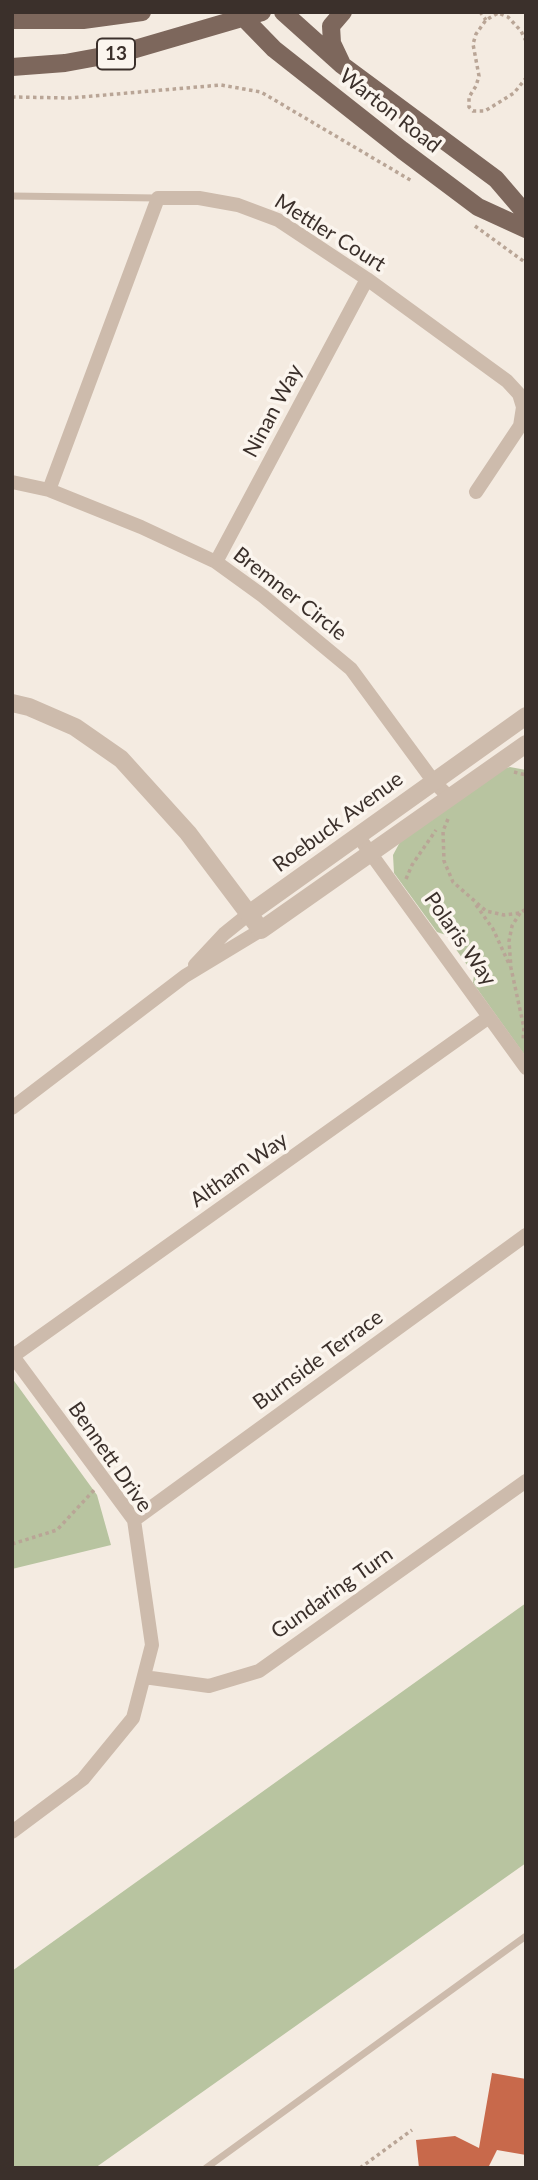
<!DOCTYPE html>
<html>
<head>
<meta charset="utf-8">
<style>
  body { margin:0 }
  #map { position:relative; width:538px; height:2180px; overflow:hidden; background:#f4ebe1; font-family:Lato,sans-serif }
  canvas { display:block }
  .frame { position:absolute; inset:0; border:14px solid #3b302b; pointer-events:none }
</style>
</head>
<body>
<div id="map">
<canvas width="538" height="2180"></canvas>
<div class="frame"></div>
</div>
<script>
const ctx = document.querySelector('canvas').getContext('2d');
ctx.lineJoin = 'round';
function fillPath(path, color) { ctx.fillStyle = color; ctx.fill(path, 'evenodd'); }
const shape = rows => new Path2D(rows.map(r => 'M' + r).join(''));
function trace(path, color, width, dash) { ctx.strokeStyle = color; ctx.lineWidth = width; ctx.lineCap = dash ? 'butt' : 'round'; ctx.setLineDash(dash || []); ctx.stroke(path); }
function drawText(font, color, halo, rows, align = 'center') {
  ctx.font = font + ' Lato,sans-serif'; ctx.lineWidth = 7; ctx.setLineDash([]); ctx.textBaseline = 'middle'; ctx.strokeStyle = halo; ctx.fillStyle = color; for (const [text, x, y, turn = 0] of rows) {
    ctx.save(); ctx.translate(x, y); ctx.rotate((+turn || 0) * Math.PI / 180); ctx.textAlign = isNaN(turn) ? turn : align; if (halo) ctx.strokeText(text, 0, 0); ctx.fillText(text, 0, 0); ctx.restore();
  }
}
fillPath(shape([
  [510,767,526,770,526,1057,473,983,474,975,446,935,437,932,394,873,393,855,400,842,499,770],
  [12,1378,97,1495,111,1545,12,1569],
  [526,1603,526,1863,95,2168,12,2168,12,1971]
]), '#b8c4a0');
fillPath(shape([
  [492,2073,526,2079,526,2155,497,2150,488,2168,419,2168,416,2140,455,2136,479,2148]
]), '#c8694b');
trace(shape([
  [480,12,486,20],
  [526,41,521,31,508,17,498,13,486,20,476,34,473,44,479,76,476,86,469,97,469,107,473,111,485,111,514,93,526,78],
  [12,97,70,98,221,85,261,92,412,181],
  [475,226,526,263],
  [514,772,526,775],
  [448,819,443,831,444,861,453,882,486,911,504,915,520,913,526,909],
  [406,879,412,865,436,830],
  [476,905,493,929,510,966],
  [520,913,512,926,509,941,511,968,524,1028,523,1040],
  [12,1544,57,1530,95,1489],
  [360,2168,412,2130]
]), '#b9a596', 3.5, [3.5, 3.5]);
trace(shape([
  [12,196,157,198],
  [206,2168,526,1936]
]), '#cdbbac', 7);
trace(shape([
  [12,482,49,490,141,527,216,562,263,596,351,669,434,782,449,797],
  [49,490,158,198,199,198,238,205,278,220,367,279,507,381,519,394,523,407,520,426,476,492],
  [216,562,367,279],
  [358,836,526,1068],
  [195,965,224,934,250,913],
  [12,1108,185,976,261,930],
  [12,1355,134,1520,152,1645,133,1718,83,1779,12,1832],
  [13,1356,489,1017],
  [134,1520,526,1235],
  [144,1677,209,1686,259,1671,526,1481]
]), '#cdbbac', 14);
trace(shape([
  [12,703,29,707,75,727,121,759,188,833,261,930,526,744],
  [250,913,526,716]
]), '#cdbbac', 18);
trace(shape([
  [238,12,274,49,402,150,478,207,526,229],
  [283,12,342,65,496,179,526,214],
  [12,20,83,20,142,12],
  [341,62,332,43,331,26,343,12],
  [12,67,65,63,125,52,262,12]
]), '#7d675c', 18);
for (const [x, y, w] of [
  [116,54,38]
]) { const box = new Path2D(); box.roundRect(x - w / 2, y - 15.5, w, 31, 5); ctx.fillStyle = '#fbf5ee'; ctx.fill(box); trace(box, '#3b302b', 2); }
drawText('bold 19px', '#3b302b', null, [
  ["13",116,54]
]);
drawText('21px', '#3b302b', '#fbf5ee', [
  ["Warton Road",390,111,38],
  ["Mettler Court",330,233,32],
  ["Ninan Way",273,411,-62],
  ["Bremner Circle",290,594,38],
  ["Roebuck Avenue",338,822,-36],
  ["Polaris Way",460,939,55],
  ["Altham Way",239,1170,-35],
  ["Burnside Terrace",318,1360,-36],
  ["Bennett Drive",110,1457,55],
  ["Gundaring Turn",332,1593,-35]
]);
</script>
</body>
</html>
